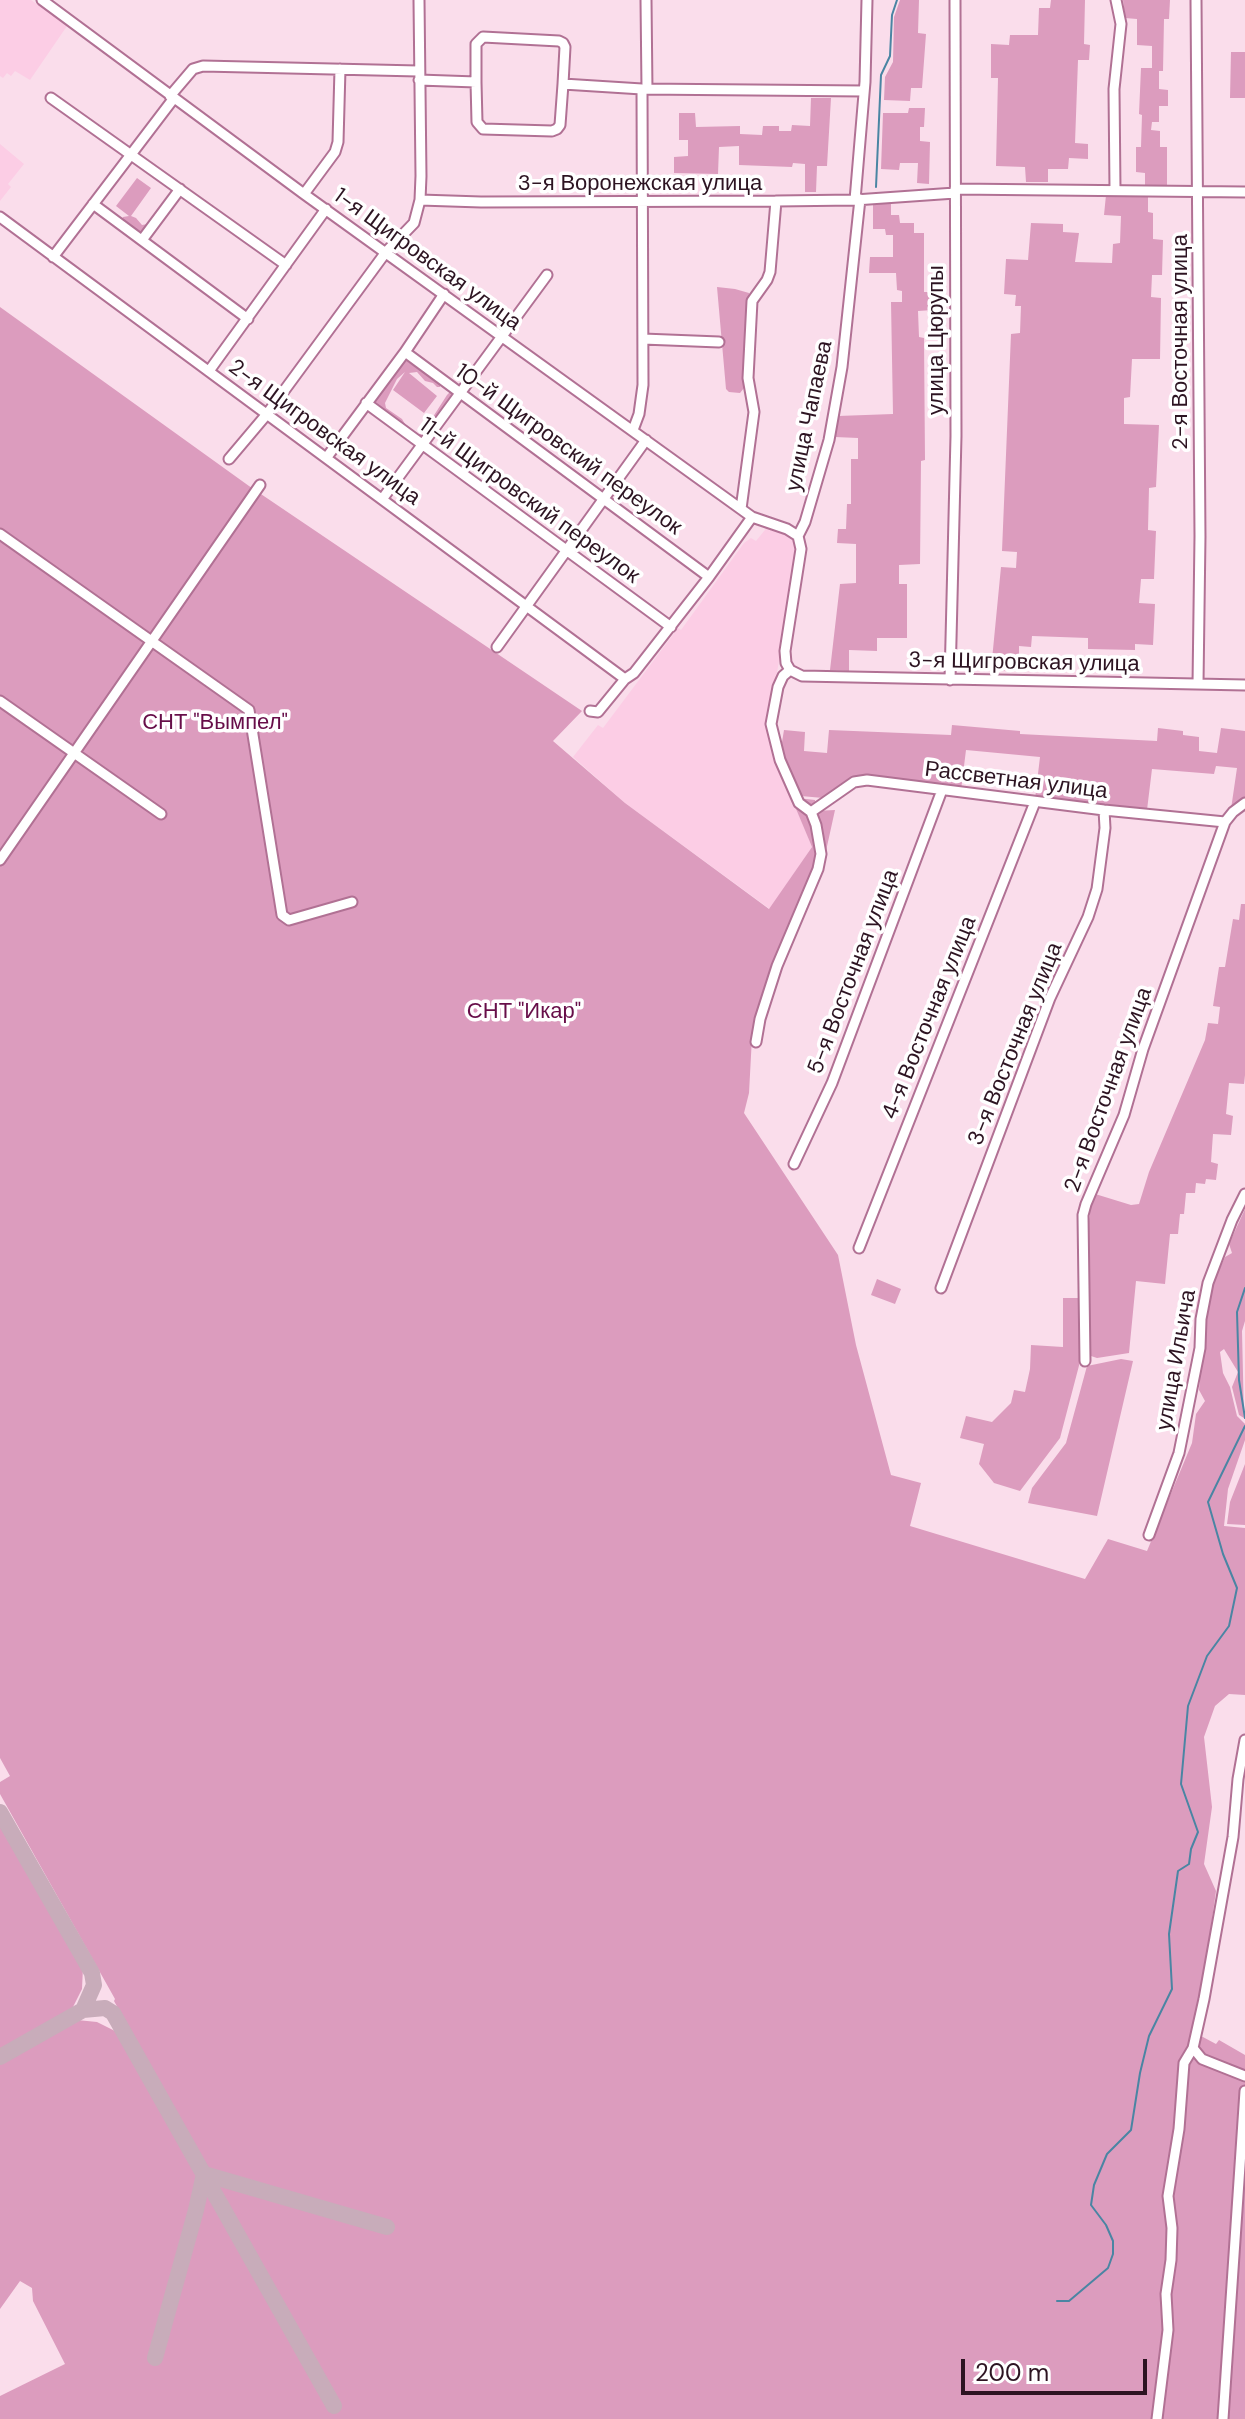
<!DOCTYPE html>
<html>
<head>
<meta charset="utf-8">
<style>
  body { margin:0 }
  #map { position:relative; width:1245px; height:2419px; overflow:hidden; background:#faddeb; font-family:"DM Sans",sans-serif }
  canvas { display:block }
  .scale { position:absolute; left:961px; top:2359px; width:186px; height:36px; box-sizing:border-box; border:4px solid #2d1422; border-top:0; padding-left:10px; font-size:24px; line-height:28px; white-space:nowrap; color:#2d1422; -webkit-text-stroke:6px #fff; paint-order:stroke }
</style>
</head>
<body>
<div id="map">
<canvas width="1245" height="2419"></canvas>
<div class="scale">200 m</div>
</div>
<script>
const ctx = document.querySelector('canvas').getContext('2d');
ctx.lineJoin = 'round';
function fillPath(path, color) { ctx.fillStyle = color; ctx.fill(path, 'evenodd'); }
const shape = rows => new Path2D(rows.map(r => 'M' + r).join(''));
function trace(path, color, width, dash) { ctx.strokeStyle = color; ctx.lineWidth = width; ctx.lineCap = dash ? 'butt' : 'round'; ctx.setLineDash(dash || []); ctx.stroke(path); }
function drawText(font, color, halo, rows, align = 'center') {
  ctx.font = font + ' "DM Sans",sans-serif'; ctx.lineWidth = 7; ctx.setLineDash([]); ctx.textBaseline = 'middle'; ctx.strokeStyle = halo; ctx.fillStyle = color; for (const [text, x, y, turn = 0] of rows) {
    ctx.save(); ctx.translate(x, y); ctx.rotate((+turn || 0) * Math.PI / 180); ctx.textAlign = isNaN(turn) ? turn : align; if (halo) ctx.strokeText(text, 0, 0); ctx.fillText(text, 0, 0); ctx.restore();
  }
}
fillPath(shape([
  [0,0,31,0,67,26,30,80,15,71,11,76,7,73,3,78,0,76],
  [0,144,24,164,8,184,11,187,0,201],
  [769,525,800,545,768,722,777,745,773,753,812,847,770,909,625,803,573,757,598,725,603,728,678,628,681,630,744,543,751,538,756,541]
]), '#fccde5');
fillPath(shape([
  [900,0,919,0,918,33,926,34,922,88,911,88,910,101,884,100,885,77,893,62,894,17],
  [1051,0,1085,0,1084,44,1090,45,1089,60,1078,60,1075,143,1088,144,1088,159,1069,158,1068,169,1048,169,1048,182,1026,182,1025,167,996,166,998,78,991,78,991,44,1009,45,1010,35,1038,35,1039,8,1050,8],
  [1123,0,1170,0,1169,19,1164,19,1163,71,1159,71,1159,89,1168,90,1168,106,1159,106,1159,122,1152,122,1151,130,1160,131,1160,147,1167,147,1167,187,1145,186,1145,173,1136,172,1136,147,1141,147,1142,115,1139,114,1141,68,1152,68,1152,46,1137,45,1137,19,1125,18],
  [1231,52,1245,52,1245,98,1230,98],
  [811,98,831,98,827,166,817,166,816,192,805,192,805,164,793,163,792,167,739,165,739,146,719,147,718,174,674,173,674,157,688,156,688,140,679,140,679,113,695,113,696,127,740,126,740,134,762,135,763,126,779,126,779,131,791,131,792,125,810,126],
  [909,108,925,108,924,127,920,127,920,141,930,142,929,184,917,183,918,163,900,163,899,170,881,169,883,113,908,113],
  [137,178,151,188,131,216,136,218,142,225,148,224,151,227,144,237,120,222,123,217,129,216,116,206],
  [1106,195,1148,197,1148,212,1153,213,1153,239,1163,240,1162,275,1152,275,1151,297,1161,298,1160,359,1132,359,1130,397,1124,398,1124,424,1159,425,1156,487,1149,488,1148,530,1156,531,1154,579,1141,579,1139,603,1155,604,1153,645,1135,644,1135,650,1088,649,1088,638,1032,636,1031,647,1019,646,1019,658,1014,659,1013,671,991,670,1001,567,1016,568,1017,552,1002,551,1011,334,1020,333,1021,306,1015,306,1016,295,1004,294,1006,259,1028,260,1031,223,1063,224,1063,232,1079,233,1075,262,1112,263,1113,244,1120,243,1121,216,1104,215],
  [891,203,891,215,899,215,900,223,914,223,914,233,924,233,924,292,932,292,933,310,918,311,919,337,924,338,925,460,921,461,920,564,899,565,899,584,907,584,907,638,877,638,877,651,849,650,849,671,830,670,840,584,856,583,856,544,837,543,838,529,846,529,847,504,851,504,851,459,858,459,858,438,835,437,838,416,893,414,891,302,902,302,902,291,897,290,896,273,869,273,870,257,893,257,893,235,886,235,885,229,873,229,873,204],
  [717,287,735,289,749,293,744,388,740,393,729,392,726,389],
  [0,307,249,486,582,711,553,741,625,803,769,909,812,847,786,785,797,798,815,800,815,811,835,810,824,860,764,994,752,1037,749,1093,744,1113,838,1255,856,1345,891,1475,921,1483,910,1526,1085,1579,1108,1539,1147,1551,1192,1443,1196,1414,1205,1401,1199,1390,1205,1309,1210,1290,1225,1257,1232,1253,1229,1244,1245,1209,1245,1321,1242,1331,1244,1418,1239,1415,1232,1387,1238,1372,1224,1349,1220,1352,1223,1373,1230,1387,1237,1416,1245,1424,1245,1440,1228,1489,1224,1526,1245,1528,1245,1695,1229,1694,1215,1706,1204,1737,1212,1807,1204,1864,1216,1891,1201,1998,1187,2053,1197,2045,1201,2036,1216,2044,1219,2040,1245,2055,1245,2419,0,2419,0,2396,65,2364,33,2301,32,2288,20,2281,0,2309,0,2063,77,2020,97,2022,119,2033,122,2038,131,2032,114,2001,115,1999,0,1794,0,1782,10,1776,0,1758],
  [405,360,440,384,440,387,437,387,433,383,425,381,417,372,409,373,437,396,424,413,393,390,405,372,397,379,385,403,386,408,402,419,405,424,418,434,422,434,447,395,451,391,455,394,423,440,373,403],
  [952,725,1020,731,1020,734,1157,741,1158,728,1183,731,1183,735,1199,737,1199,751,1217,753,1221,728,1245,731,1245,798,1231,809,1237,768,1216,766,1214,774,1152,769,1147,810,1035,799,1040,757,966,750,961,790,864,777,823,798,801,796,784,760,781,748,784,730,805,732,804,751,827,753,829,730,951,735],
  [1241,904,1245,904,1245,1075,1244,1084,1229,1083,1226,1114,1233,1116,1231,1135,1213,1134,1211,1162,1218,1164,1216,1180,1206,1179,1205,1184,1196,1183,1195,1193,1186,1193,1184,1214,1180,1214,1178,1234,1170,1234,1165,1284,1136,1281,1129,1353,1097,1358,1088,1355,1089,1221,1092,1193,1131,1205,1139,1204,1149,1172,1205,1040,1208,1023,1218,1024,1220,1007,1213,1006,1219,967,1225,967,1233,919,1239,920],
  [877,1279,901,1289,895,1304,871,1295],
  [1063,1298,1079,1298,1081,1358,1060,1438,1020,1491,994,1483,979,1464,984,1444,960,1438,966,1416,992,1422,1011,1403,1014,1390,1025,1392,1030,1369,1031,1345,1063,1347],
  [1121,1359,1133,1361,1097,1516,1028,1503,1032,1488,1066,1443,1087,1366],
  [1245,1464,1245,1525,1227,1524,1230,1502],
  [0,1821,3,1823,83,1967,82,1989,72,2009,0,2049]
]), '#dc9cbe');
trace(shape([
  [876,187,881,75,890,56,892,15,897,0],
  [1245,1288,1237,1312,1239,1380,1245,1418],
  [1057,2301,1069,2301,1108,2268,1113,2254,1113,2241,1106,2225,1091,2205,1094,2185,1107,2154,1131,2130,1140,2073,1149,2036,1172,1989,1169,1934,1178,1871,1189,1864,1191,1849,1198,1832,1181,1784,1188,1706,1207,1656,1229,1626,1237,1588,1223,1554,1208,1502,1245,1426]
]), '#4a85a3', 2);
trace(shape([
  [0,1812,92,1973,94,1985,83,2010],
  [0,2057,83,2010,105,2008,113,2013,334,2406],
  [155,2358,196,2210,204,2174,387,2227]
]), '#c8acba', 16);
const minor = shape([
  [42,0,304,194,752,517,787,529,798,536],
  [646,0,647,89],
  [1196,0,1200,536,1198,684],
  [419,80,476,82,476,44,483,37,559,41,563,43,565,47,563,84],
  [476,82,477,122,483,129,552,131,557,129,560,125,563,84,642,89,864,91],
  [170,96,193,69,203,66,418,71],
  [51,98,286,265],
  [955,189,1245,192],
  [1115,189,1114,89,1121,24,1116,0],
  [304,194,335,152,338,142,340,69],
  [860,199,842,367,829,440,805,522,798,536,801,549,785,651,786,663,790,670,802,676,1245,685],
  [420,200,481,202,776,201,855,200,955,193],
  [855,200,865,82,867,0],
  [93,204,248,319],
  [0,217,625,679],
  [142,240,180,189],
  [53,257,174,98],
  [643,339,719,342],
  [405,352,709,577],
  [209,371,326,209],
  [366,403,671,627],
  [633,430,639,414,643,385,642,89],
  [327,457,405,352,444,294],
  [229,459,267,414,386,252,414,223,420,200,421,176,419,0],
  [383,498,547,275],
  [741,509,754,412,748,378,752,301,767,280,770,272,776,201],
  [0,534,249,710,282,915,289,920,352,902],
  [497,647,646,440],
  [950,680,956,436,955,0],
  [0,701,161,814],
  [590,711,598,712,625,679,634,673,709,577,752,517],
  [811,812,854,782,867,780,1104,810,1225,822],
  [0,860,260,485],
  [756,1042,760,1019,777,966,818,869,821,854,816,825,811,812,799,803,780,760,771,724,778,687,783,676,790,670],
  [794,1164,832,1083,942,790],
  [859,1248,1035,802],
  [941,1288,1050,998,1088,917,1097,889,1105,828,1104,810],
  [1085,1361,1083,1215,1086,1204,1124,1115,1143,1049,1225,822,1233,812,1245,803],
  [1149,1535,1179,1453,1200,1348,1201,1319,1208,1283,1232,1220,1245,1194],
  [1193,2048,1202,2059,1245,2076],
  [1157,2419,1168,2330,1166,2294,1171,2260,1172,2228,1168,2196,1179,2129,1184,2063,1193,2048,1204,1999,1233,1837,1238,1779,1245,1740],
  [1223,2419,1245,2091]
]);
trace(minor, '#b17194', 13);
trace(minor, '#fff', 9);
drawText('22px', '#2d1422', '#fff', [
  ["3-я Воронежская улица",640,184],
  ["1-я Щигровская улица",427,260,36],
  ["улица Цюрупы",937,340,-90],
  ["2-я Восточная улица",1181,342,-90],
  ["улица Чапаева",810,416,-78],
  ["2-я Щигровская улица",324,433,36],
  ["10-й Щигровский переулок",568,450,36],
  ["11-й Щигровский переулок",529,501,36],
  ["3-я Щигровская улица",1024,663,1],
  ["Рассветная улица",1016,781,7],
  ["5-я Восточная улица",854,972,-69],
  ["4-я Восточная улица",930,1018,-68],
  ["3-я Восточная улица",1016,1044,-68],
  ["2-я Восточная улица",1109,1090,-70],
  ["улица Ильича",1177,1360,-80]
]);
drawText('22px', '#670e49', '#fff', [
  ["СНТ \"Вымпел\"",215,723],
  ["СНТ \"Икар\"",524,1012]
]);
</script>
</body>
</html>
